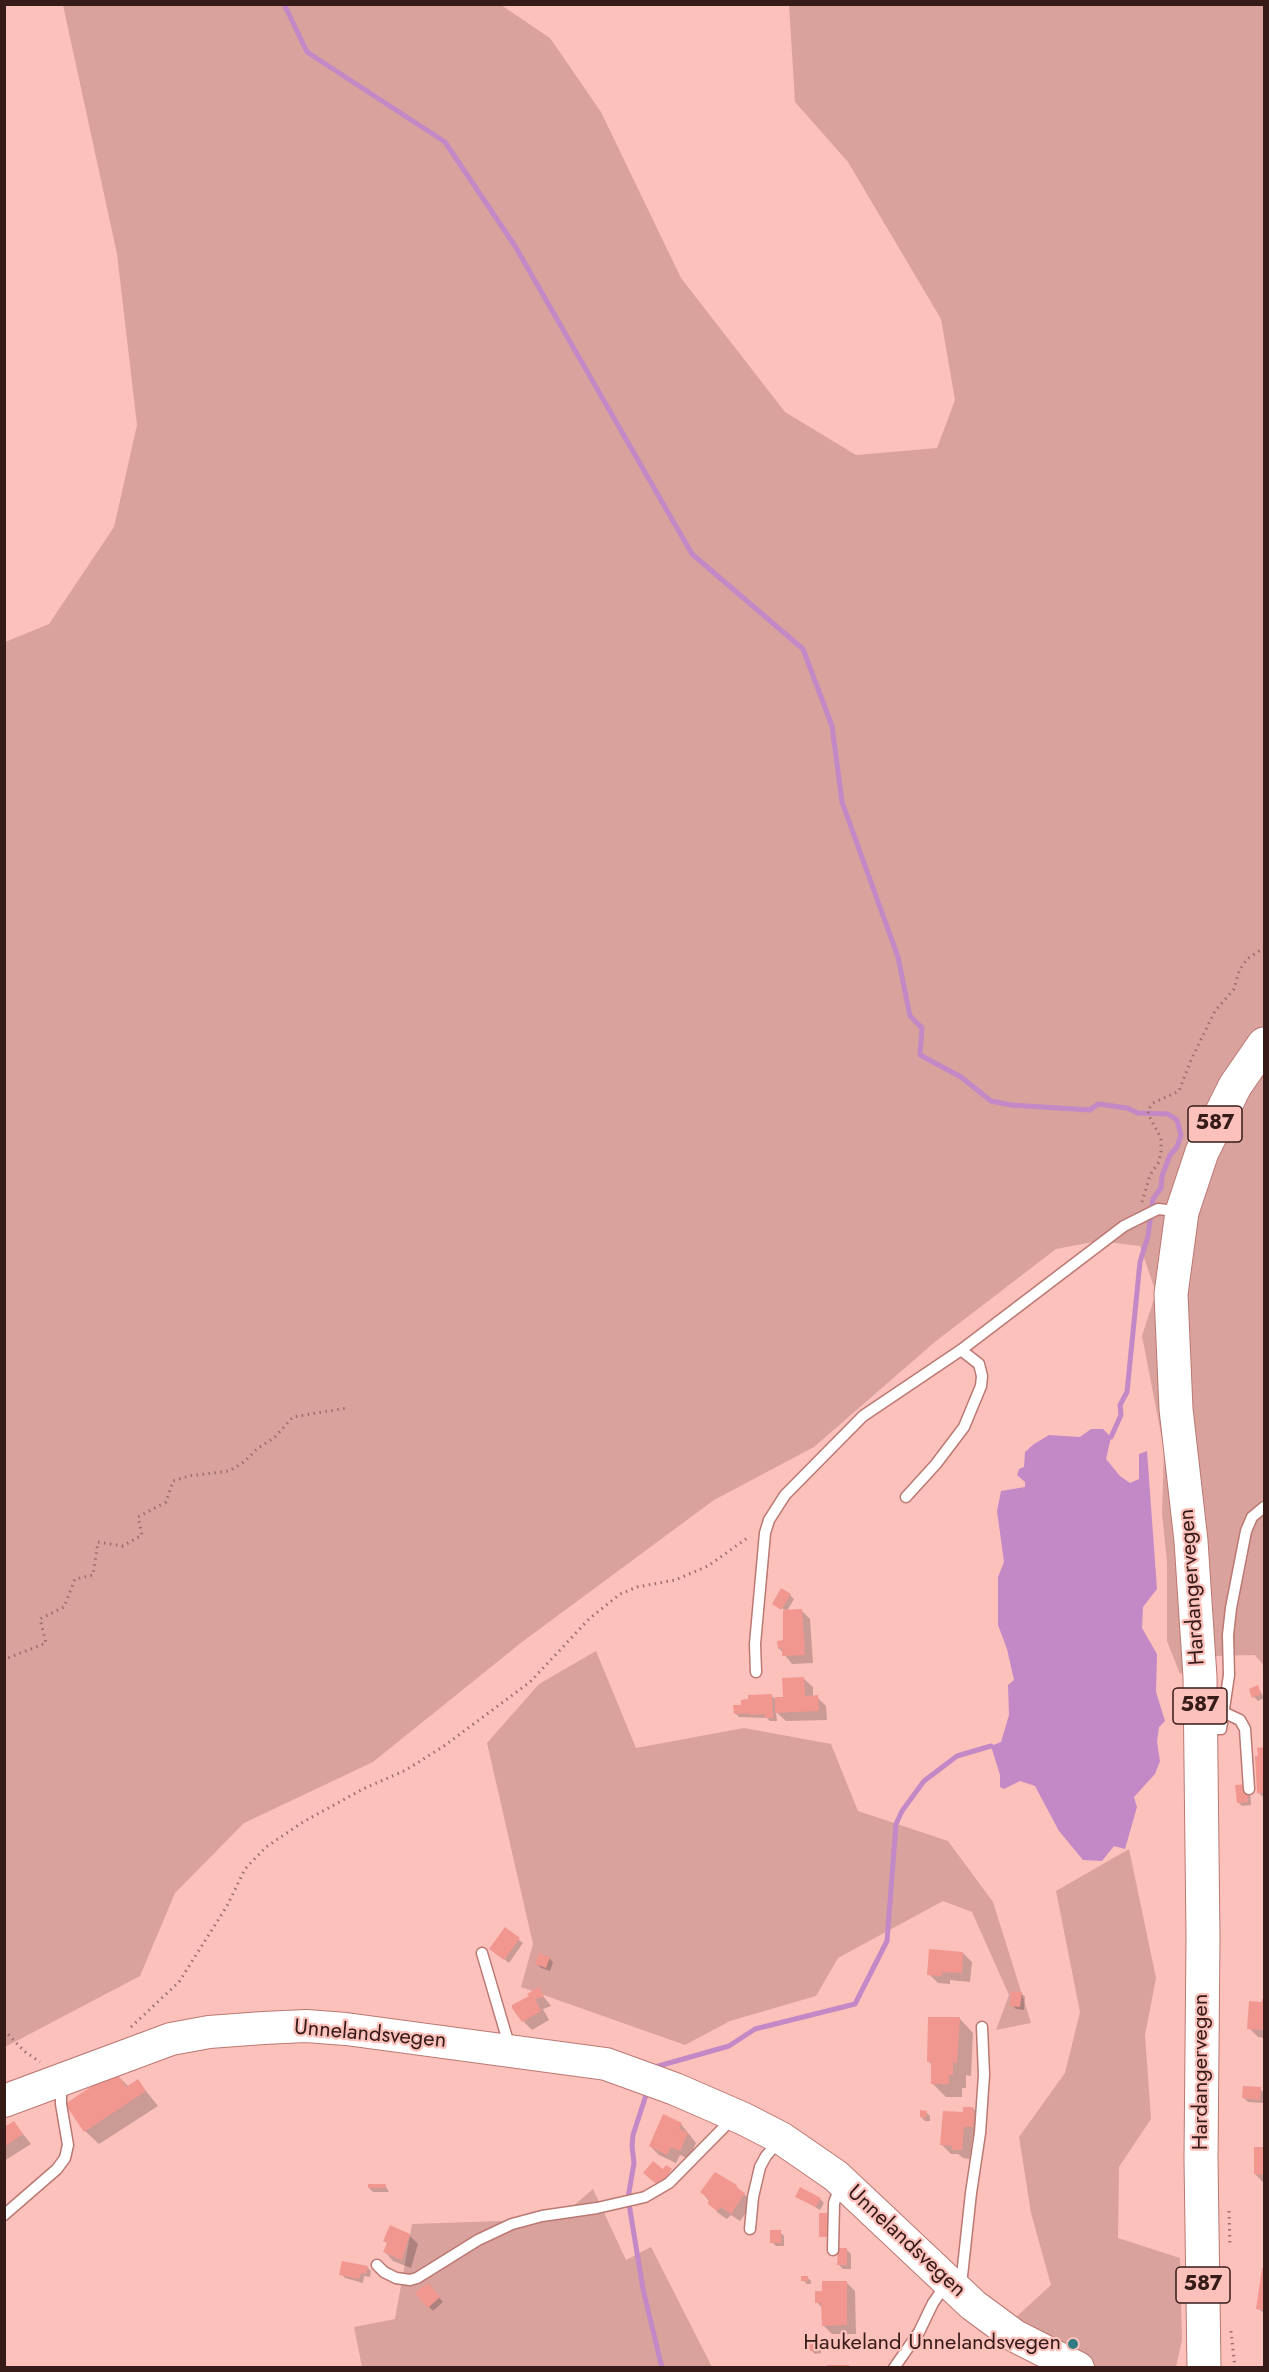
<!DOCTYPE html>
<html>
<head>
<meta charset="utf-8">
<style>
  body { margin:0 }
  #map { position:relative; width:1269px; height:2372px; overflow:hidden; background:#fdc1bb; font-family:Jost,sans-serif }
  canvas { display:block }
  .frame { position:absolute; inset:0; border:6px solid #361b19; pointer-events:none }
</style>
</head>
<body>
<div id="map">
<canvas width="1269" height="2372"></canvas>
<div class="frame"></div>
</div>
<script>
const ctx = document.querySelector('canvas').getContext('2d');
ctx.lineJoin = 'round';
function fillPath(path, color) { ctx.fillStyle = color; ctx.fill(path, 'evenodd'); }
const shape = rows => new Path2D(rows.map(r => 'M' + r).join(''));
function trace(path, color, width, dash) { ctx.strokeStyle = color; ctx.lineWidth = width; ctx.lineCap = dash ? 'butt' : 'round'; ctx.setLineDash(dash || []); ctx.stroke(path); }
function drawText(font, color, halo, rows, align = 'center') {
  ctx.font = font + ' Jost,sans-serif'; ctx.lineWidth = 4.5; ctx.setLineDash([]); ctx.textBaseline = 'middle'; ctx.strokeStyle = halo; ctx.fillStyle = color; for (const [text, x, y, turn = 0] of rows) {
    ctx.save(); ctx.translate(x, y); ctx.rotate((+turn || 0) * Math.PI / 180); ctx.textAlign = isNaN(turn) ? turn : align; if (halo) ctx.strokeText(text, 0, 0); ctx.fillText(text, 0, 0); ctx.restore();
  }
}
fillPath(shape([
  [63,5,501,5,550,38,601,112,681,278,785,412,856,455,937,448,955,400,941,319,848,162,795,102,789,5,1264,5,1264,1666,1255,1655,1213,1656,1180,1674,1167,1641,1167,1562,1162,1514,1164,1449,1142,1336,1156,1293,1140,1246,1098,1241,1056,1249,936,1341,814,1447,714,1500,522,1642,373,1762,244,1823,175,1893,140,1976,5,2047,5,642,49,624,114,527,137,425,117,254],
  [596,1651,636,1748,744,1728,831,1744,858,1811,948,1841,993,1902,1031,2023,996,2030,1009,1995,972,1912,943,1901,838,1958,816,1996,730,2021,685,2045,521,1987,533,1944,487,1743,539,1684],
  [1129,1849,1156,1978,1145,2035,1151,2119,1119,2167,1118,2238,1180,2258,1182,2340,1176,2367,1045,2367,1003,2329,1051,2285,1031,2213,1019,2137,1065,2073,1080,2012,1056,1891],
  [593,2189,626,2260,651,2247,712,2367,362,2367,354,2327,395,2319,412,2224,558,2219]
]), '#d9a29d');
fillPath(shape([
  [1091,1429,1103,1429,1111,1437,1106,1459,1120,1476,1130,1483,1139,1479,1139,1454,1147,1451,1157,1589,1143,1607,1142,1628,1157,1654,1156,1692,1165,1721,1159,1727,1157,1742,1160,1761,1155,1774,1134,1797,1137,1807,1125,1849,1114,1846,1102,1861,1083,1860,1059,1831,1035,1786,1020,1781,1004,1789,1000,1787,1000,1775,991,1746,1001,1742,1009,1715,1008,1685,1014,1680,1007,1649,998,1625,998,1577,1004,1562,997,1511,1001,1491,1025,1487,1025,1482,1017,1475,1019,1469,1024,1467,1025,1452,1034,1444,1049,1435,1080,1437]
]), '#c388c6');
fillPath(shape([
  [790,1595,794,1599,787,1611,776,1605],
  [801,1610,810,1619,813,1663,792,1664,779,1648,785,1642],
  [804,1679,813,1687,813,1697,817,1697,826,1706,827,1720,786,1721,776,1712,777,1721,770,1721,767,1718,739,1717,735,1713,742,1706,771,1695,775,1699,785,1699],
  [1258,1687,1264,1698,1258,1701,1254,1697],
  [1259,1749,1264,1749,1264,1798,1259,1793],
  [1250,1790,1251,1805,1242,1806,1238,1802],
  [505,1929,523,1943,509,1963,495,1952],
  [963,1953,972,1962,970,1982,950,1980,950,1984,938,1983,929,1974],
  [549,1958,553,1962,550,1971,541,1968,537,1964],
  [538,1989,551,2006,543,2009,549,2020,532,2030,523,2021,531,1997],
  [1021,1993,1025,1997,1024,2010,1016,2009,1012,2005],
  [1264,2000,1264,2038,1258,2037,1249,2028],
  [960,2019,973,2033,971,2076,966,2075,966,2088,962,2088,962,2097,946,2097,932,2083,933,2066,928,2061],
  [115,2073,129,2087,138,2081,158,2106,99,2144,85,2131],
  [1260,2089,1264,2093,1263,2103,1248,2102,1244,2098],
  [973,2108,982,2117,981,2135,973,2135,970,2159,963,2158,958,2154,951,2154,942,2145],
  [926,2112,930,2116,930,2121,925,2121,921,2117],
  [14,2123,31,2144,4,2161,4,2129],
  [681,2124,696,2143,689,2159,680,2155,676,2163,659,2155,650,2146],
  [1256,2148,1264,2148,1264,2183,1255,2174],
  [385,2185,389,2192,373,2192,369,2188],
  [736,2186,753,2203,740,2221,731,2215,727,2219,718,2213,702,2192],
  [797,2196,820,2199,824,2203,820,2210],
  [780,2232,784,2236,784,2246,776,2246,772,2242],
  [409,2235,418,2244,411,2268,393,2261,385,2252,388,2244,385,2241],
  [847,2250,851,2254,851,2269,843,2269,839,2265],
  [367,2267,371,2271,370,2277,364,2276,363,2283,345,2278,341,2274],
  [1263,2269,1264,2270,1264,2313,1257,2308],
  [807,2277,811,2281,811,2284,807,2284,803,2280],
  [846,2282,855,2291,856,2334,832,2334,823,2325,823,2309,817,2302,823,2293],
  [432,2289,443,2302,433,2311,429,2307],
  [816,2340,820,2344,821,2353,815,2354,811,2350]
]), '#0003');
trace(shape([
  [284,4,307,52,445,142,515,246,692,554,803,649,832,726,842,802,898,957,910,1016,922,1028,920,1055,961,1077,991,1101,1011,1105,1090,1110,1098,1104,1127,1108,1138,1113,1168,1114,1177,1120,1181,1135,1177,1147,1170,1155,1162,1176,1161,1188,1153,1199,1148,1236,1140,1262,1127,1392,1120,1405,1121,1415,1111,1437],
  [655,2067,729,2046,755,2029,855,2004,887,1941,896,1824,902,1811,924,1781,957,1756,991,1746],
  [648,2089,633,2135,632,2146,634,2163,628,2198,643,2289,662,2368]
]), '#c388c6', 5);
fillPath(shape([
  [781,1588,791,1594,781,1610,772,1604],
  [802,1609,805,1655,782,1656,782,1648,778,1649,777,1641,783,1640,783,1610],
  [804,1677,805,1696,818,1695,819,1711,775,1713,775,1697,783,1697,782,1678],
  [1258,1685,1261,1694,1252,1698,1249,1689],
  [772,1694,773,1718,765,1718,765,1714,749,1715,749,1713,734,1714,733,1705,741,1705,741,1700,748,1699,748,1695],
  [1264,1747,1264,1793,1257,1793,1255,1756,1258,1756,1257,1748],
  [1247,1784,1248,1802,1237,1803,1235,1785],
  [505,1927,520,1938,504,1960,489,1949],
  [929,1949,963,1952,962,1973,942,1972,942,1976,927,1975],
  [539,1953,550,1957,546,1968,535,1964],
  [539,1987,544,1997,535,1999,541,2011,522,2022,512,2008,512,2005,529,1996,527,1994],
  [1011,1991,1022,1992,1020,2007,1010,2006],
  [1262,1999,1264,1999,1264,2030,1247,2029,1249,2001,1262,2002],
  [928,2017,960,2017,957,2063,953,2062,953,2075,949,2075,949,2084,931,2084,931,2062,927,2062],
  [115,2071,126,2087,138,2079,146,2091,84,2132,65,2104],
  [1243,2086,1261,2087,1260,2100,1242,2098],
  [963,2107,973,2107,974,2114,973,2127,964,2127,962,2150,952,2150,952,2146,940,2145,943,2111,963,2112],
  [920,2110,927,2111,926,2118,920,2117],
  [663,2114,682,2123,679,2129,688,2133,680,2151,671,2147,667,2155,649,2146],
  [14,2121,23,2134,4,2147,4,2127],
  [1254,2147,1264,2147,1264,2175,1254,2174],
  [653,2161,663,2169,666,2165,672,2169,659,2186,643,2173],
  [715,2172,737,2185,736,2187,745,2193,731,2214,721,2207,717,2211,708,2204,709,2199,700,2192],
  [368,2184,386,2184,385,2188,368,2188],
  [800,2187,821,2198,816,2207,795,2197],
  [819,2213,830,2213,830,2237,819,2237],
  [390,2225,410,2234,402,2260,383,2252,387,2243,383,2241],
  [770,2230,781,2230,781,2243,770,2243],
  [838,2248,847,2248,847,2265,837,2265],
  [342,2261,368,2266,366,2274,361,2273,359,2279,339,2275],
  [1262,2268,1264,2268,1264,2310,1256,2309],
  [801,2276,808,2276,808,2281,801,2281],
  [822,2281,847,2281,847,2325,822,2326,821,2303,815,2303,815,2291,822,2291],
  [428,2283,440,2297,428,2308,415,2293],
  [817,2338,818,2350,810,2351,809,2339],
  [827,2365,849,2365,849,2368,827,2368]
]), '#f19790');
const service = shape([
  [906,1497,936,1464,964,1427,981,1386,982,1376,979,1364,961,1350],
  [756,1672,755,1644,765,1533,769,1520,785,1495,863,1416,961,1350,1124,1226,1158,1209,1177,1211],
  [1225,1713,1240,1720,1245,1729,1249,1789],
  [1204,1729,1221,1729,1229,1675,1228,1635,1231,1608,1246,1531,1252,1517,1264,1507],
  [482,1953,510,2048],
  [4,2215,57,2169,65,2158,68,2145,61,2104,61,2084],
  [750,2229,753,2197,760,2167,766,2156,779,2141],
  [833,2250,834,2203,841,2184],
  [377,2265,384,2272,396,2278,410,2280,417,2278,478,2240,512,2224,542,2216,597,2208,645,2197,669,2183,734,2117],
  [894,2368,919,2332,933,2303,940,2293,957,2283,962,2276,971,2193,980,2133,984,2075,982,2027]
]);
const secondary = shape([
  [4,2101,171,2039,209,2032,263,2028,306,2026,346,2029,606,2064,675,2089,744,2119,781,2138,836,2176,973,2305,1015,2336,1078,2368]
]);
const primary = shape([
  [1204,2368,1201,2159,1203,1937,1200,1677,1191,1541,1176,1409,1171,1294,1182,1212,1202,1152,1235,1086,1264,1044]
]);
trace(service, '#bc7872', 13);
trace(secondary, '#bc7872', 34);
trace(primary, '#bc7872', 35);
trace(shape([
  [1142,1202,1150,1175,1159,1162,1161,1151,1161,1138,1149,1116,1148,1110,1153,1103,1179,1091,1191,1060,1215,1011,1234,989,1239,971,1247,959,1264,948],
  [4,1662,8,1658,46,1643,40,1619,64,1607,75,1579,93,1575,98,1542,123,1546,142,1535,138,1517,166,1502,173,1481,189,1476,229,1471,244,1462,258,1448,274,1438,293,1417,347,1408],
  [131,2027,179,1982,227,1906,245,1869,266,1847,303,1822,363,1789,406,1770,444,1746,530,1682,589,1619,620,1594,637,1587,675,1580,708,1566,750,1536],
  [4,2030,24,2051,40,2062],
  [1229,2211,1230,2246],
  [1231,2331,1235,2368]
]), '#9b6f6b', 3, [1.5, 4.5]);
trace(service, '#fff', 10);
trace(secondary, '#fff', 32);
trace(primary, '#fff', 33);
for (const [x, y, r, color] of [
  [1073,2344,6,"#337b83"]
]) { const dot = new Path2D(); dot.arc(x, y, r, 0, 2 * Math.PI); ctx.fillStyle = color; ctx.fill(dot); trace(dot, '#fdc1bb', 2); }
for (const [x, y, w] of [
  [1215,1124,54],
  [1200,1706,54],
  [1203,2285,54]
]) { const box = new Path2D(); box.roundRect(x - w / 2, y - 18, w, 36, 4.5); ctx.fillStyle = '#fdc1bb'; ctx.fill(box); trace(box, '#361b19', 1.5); }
drawText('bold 21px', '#361b19', null, [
  ["587",1215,1124],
  ["587",1200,1706],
  ["587",1203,2285]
]);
drawText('22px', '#361b19', '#fdc1bb', [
  ["Hardangervegen",1193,1587,-94],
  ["Unnelandsvegen",370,2035,5],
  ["Hardangervegen",1202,2072,-90],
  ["Unnelandsvegen",906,2242,43]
]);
drawText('22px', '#361b19', '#fdc1bb', [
  ["Haukeland Unnelandsvegen",1061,2344]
], 'right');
</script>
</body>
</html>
